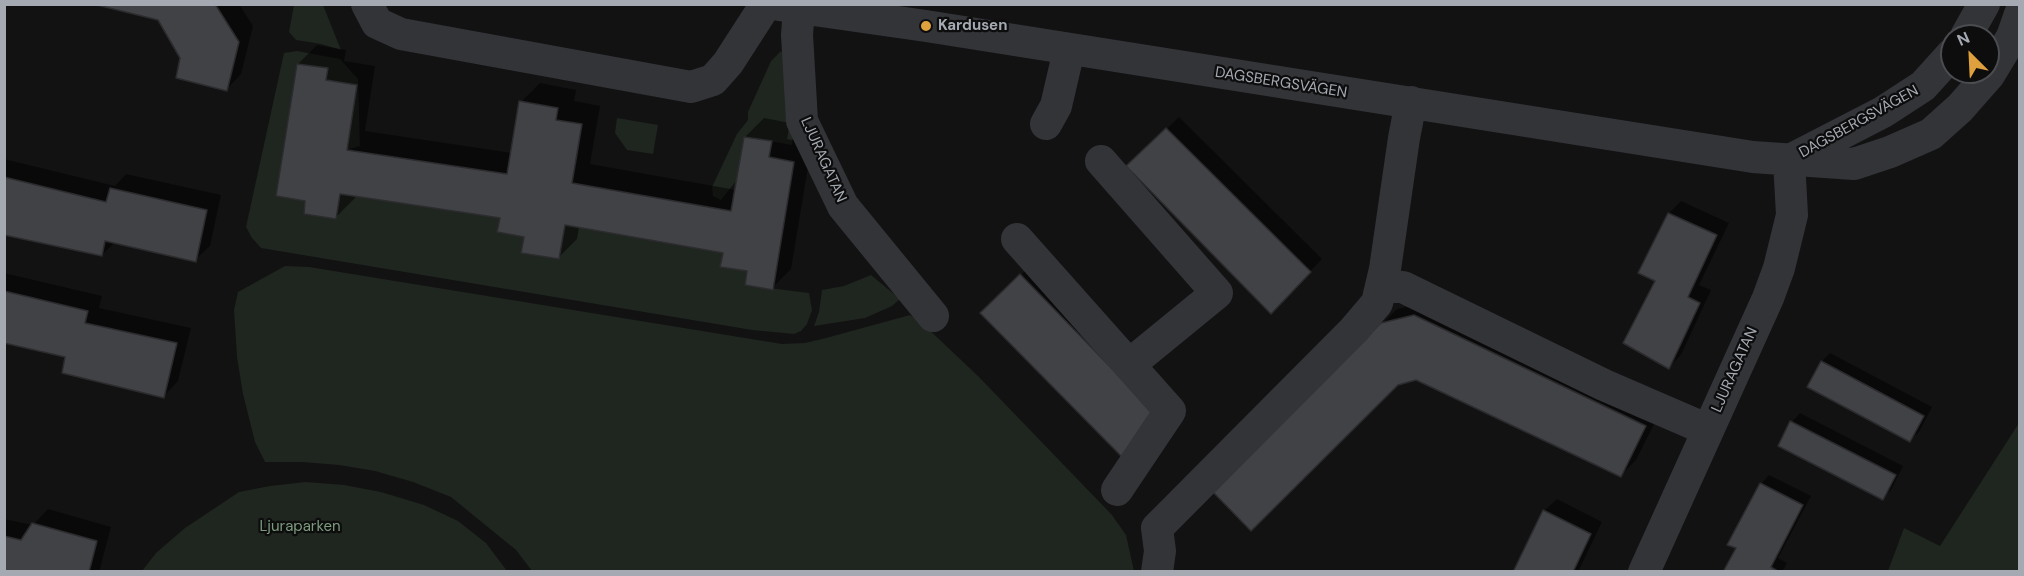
<!DOCTYPE html>
<html>
<head>
<meta charset="utf-8">
<style>
  body { margin:0 }
  #map { position:relative; width:2024px; height:576px; overflow:hidden; background:#121213; font-family:"DM Sans",sans-serif }
  canvas { display:block }
  .frame { position:absolute; inset:0; border:6px solid #a5aab2; pointer-events:none }
  .north { position:absolute; left:1940px; top:24px; width:60px; height:60px; box-sizing:border-box; background:#0d0d0e; border:2px solid #4a4c50; border-radius:50%; rotate:336deg; font-size:16px; font-weight:700; line-height:24px; text-align:center; color:#a5aab2 }
  .north::after { content:''; display:block; margin:auto; width:21px; height:27px; background:#dfa13e; clip-path:polygon(50% 0,100% 100%,50% 72%,0 100%) }
</style>
</head>
<body>
<div id="map">
<canvas width="2024" height="576"></canvas>
<div class="frame"></div>
<div class="north">N</div>
</div>
<script>
const ctx = document.querySelector('canvas').getContext('2d');
ctx.lineJoin = 'round';
function fillPath(path, color) { ctx.fillStyle = color; ctx.fill(path, 'evenodd'); }
const shape = rows => new Path2D(rows.map(r => 'M' + r).join(''));
function trace(path, color, width, dash) { ctx.strokeStyle = color; ctx.lineWidth = width; ctx.lineCap = dash ? 'butt' : 'round'; ctx.setLineDash(dash || []); ctx.stroke(path); }
function drawText(font, color, halo, rows, align = 'center') {
  ctx.font = font + ' "DM Sans",sans-serif'; ctx.lineWidth = 4.5; ctx.setLineDash([]); ctx.textBaseline = 'middle'; ctx.strokeStyle = halo; ctx.fillStyle = color; for (const [text, x, y, turn = 0] of rows) {
    ctx.save(); ctx.translate(x, y); ctx.rotate((+turn || 0) * Math.PI / 180); ctx.textAlign = isNaN(turn) ? turn : align; if (halo) ctx.strokeText(text, 0, 0); ctx.fillText(text, 0, 0); ctx.restore();
  }
}
fillPath(shape([
  [294,5,323,5,341,50,321,44,296,40,289,32],
  [297,51,340,59,358,79,360,146,347,150,357,85,326,80,328,68,297,64,276,196,305,201,304,214,336,219,340,194,500,218,498,232,524,237,521,253,558,259,565,225,723,253,720,267,747,271,745,285,809,293,812,310,807,324,801,331,794,334,752,330,261,248,252,238,246,227,284,53],
  [781,51,785,58,794,125,792,145,744,137,737,180,721,200,713,196,712,187,737,134,748,120,748,112,771,61],
  [617,118,658,125,653,154,627,150,615,133],
  [285,266,309,267,782,344,805,343,826,338,910,315,922,323,979,377,1112,515,1126,535,1134,571,532,571,516,550,451,497,413,482,375,471,339,465,302,462,265,462,255,442,243,394,237,357,234,310,238,292],
  [871,275,900,299,892,306,865,318,814,326,819,312,822,290,844,286],
  [2019,423,2019,571,1888,571,1904,528,1940,546],
  [306,482,344,485,381,492,424,505,458,521,486,543,507,571,142,571,156,553,185,528,239,492,270,486]
]), '#1f251f');
fillPath(shape([
  [100,4,239,4,253,26,241,74,227,89,181,57,159,19],
  [317,45,346,50,344,61,375,66,365,131,512,153,521,102,540,83,576,90,574,101,600,106,590,164,736,190,745,137,764,118,790,123,787,139,812,143,791,269,772,288,725,252,579,227,577,239,558,258,501,217,355,195,355,198,336,217,307,199,298,64],
  [1179,117,1322,259,1271,312,1141,154],
  [4,159,115,186,126,174,221,195,210,246,195,260,115,242,102,255,4,234],
  [1681,201,1729,223,1699,285,1711,290,1681,355,1669,367,1657,281,1640,273,1669,213],
  [1033,263,1173,407,982,313],
  [4,273,102,296,99,308,191,328,178,381,164,396,67,356,4,342],
  [1430,301,1660,412,1636,460,1621,475,1416,379,1398,384,1213,490,1397,309],
  [1830,353,1932,407,1919,432,1910,440,1809,386,1822,361],
  [1800,413,1903,466,1891,490,1882,498,1792,422],
  [1769,475,1811,496,1778,558,1787,563,1782,572,1725,572,1738,547,1761,484],
  [1557,499,1602,522,1578,572,1515,572,1544,511],
  [48,509,111,527,99,572,4,572,4,519,33,525]
]), '#0007');
const building = shape([
  [93,4,215,4,239,42,227,91,176,78,180,58,158,20,93,4],
  [297,64,328,68,326,80,357,85,347,150,507,174,519,101,558,108,556,120,582,124,572,183,731,211,744,137,772,141,769,157,794,162,773,290,745,285,747,271,720,267,723,253,565,225,559,259,521,253,524,237,497,232,500,218,340,194,336,219,304,214,305,201,276,196,297,64],
  [1166,128,1311,272,1271,314,1126,166,1166,128],
  [4,177,106,202,110,188,207,210,196,262,105,241,102,256,4,235,4,177],
  [1668,213,1717,235,1688,297,1700,303,1669,369,1623,343,1655,281,1638,273,1668,213],
  [1020,274,1162,420,1123,458,980,313,1020,274],
  [4,291,88,311,85,323,177,343,164,398,62,373,65,357,4,343,4,291],
  [1414,315,1646,426,1621,477,1416,380,1398,385,1251,531,1211,490,1381,323,1414,315],
  [1821,361,1924,416,1910,442,1807,387,1821,361],
  [1790,421,1896,475,1883,500,1778,446,1790,421],
  [1760,483,1803,505,1771,567,1779,572,1723,572,1736,548,1727,545,1760,483],
  [1543,510,1591,534,1573,572,1513,572,1543,510],
  [32,523,97,541,89,572,4,572,4,536,21,540,32,523]
]);
fillPath(building, '#414246');
trace(building, '#2c2c2f', 1.5);
trace(shape([
  [367,4,377,23,401,34,691,87,713,80,728,63,766,4],
  [772,4,926,26,1753,157,1854,164,1890,152,1931,134,1960,108,1989,75,2012,37,2020,14],
  [799,8,797,35,802,121,843,206,933,316],
  [1966,36,1984,4],
  [1046,124,1056,106,1069,50],
  [1790,160,1883,112,1923,86,1952,54],
  [1101,161,1217,293,1129,365],
  [1017,239,1170,411,1117,490],
  [1381,287,1403,287,1604,385,1708,430],
  [1157,572,1160,551,1157,528,1354,330,1377,303,1385,269,1404,138,1411,102],
  [1644,572,1768,298,1779,268,1792,215,1789,161]
]), '#333438', 32);
for (const [x, y, r, color] of [
  [926,26,6,"#dfa13e"]
]) { const dot = new Path2D(); dot.arc(x, y, r, 0, 2 * Math.PI); ctx.fillStyle = color; ctx.fill(dot); trace(dot, '#0d0d0e', 2); }
drawText('bold 15px', '#a5aab2', '#0d0d0e', [
  ["Kardusen",938,26]
], 'left');
drawText('15px', '#a5aab2', '#0d0d0e', [
  ["DAGSBERGSVÄGEN",1281,83,9],
  ["DAGSBERGSVÄGEN",1859,122,-29],
  ["LJURAGATAN",823,160,66],
  ["LJURAGATAN",1735,370,-66]
]);
drawText('15px', '#7d9c7e', '#0d0d0e', [
  ["Ljuraparken",300,527]
]);
</script>
</body>
</html>
